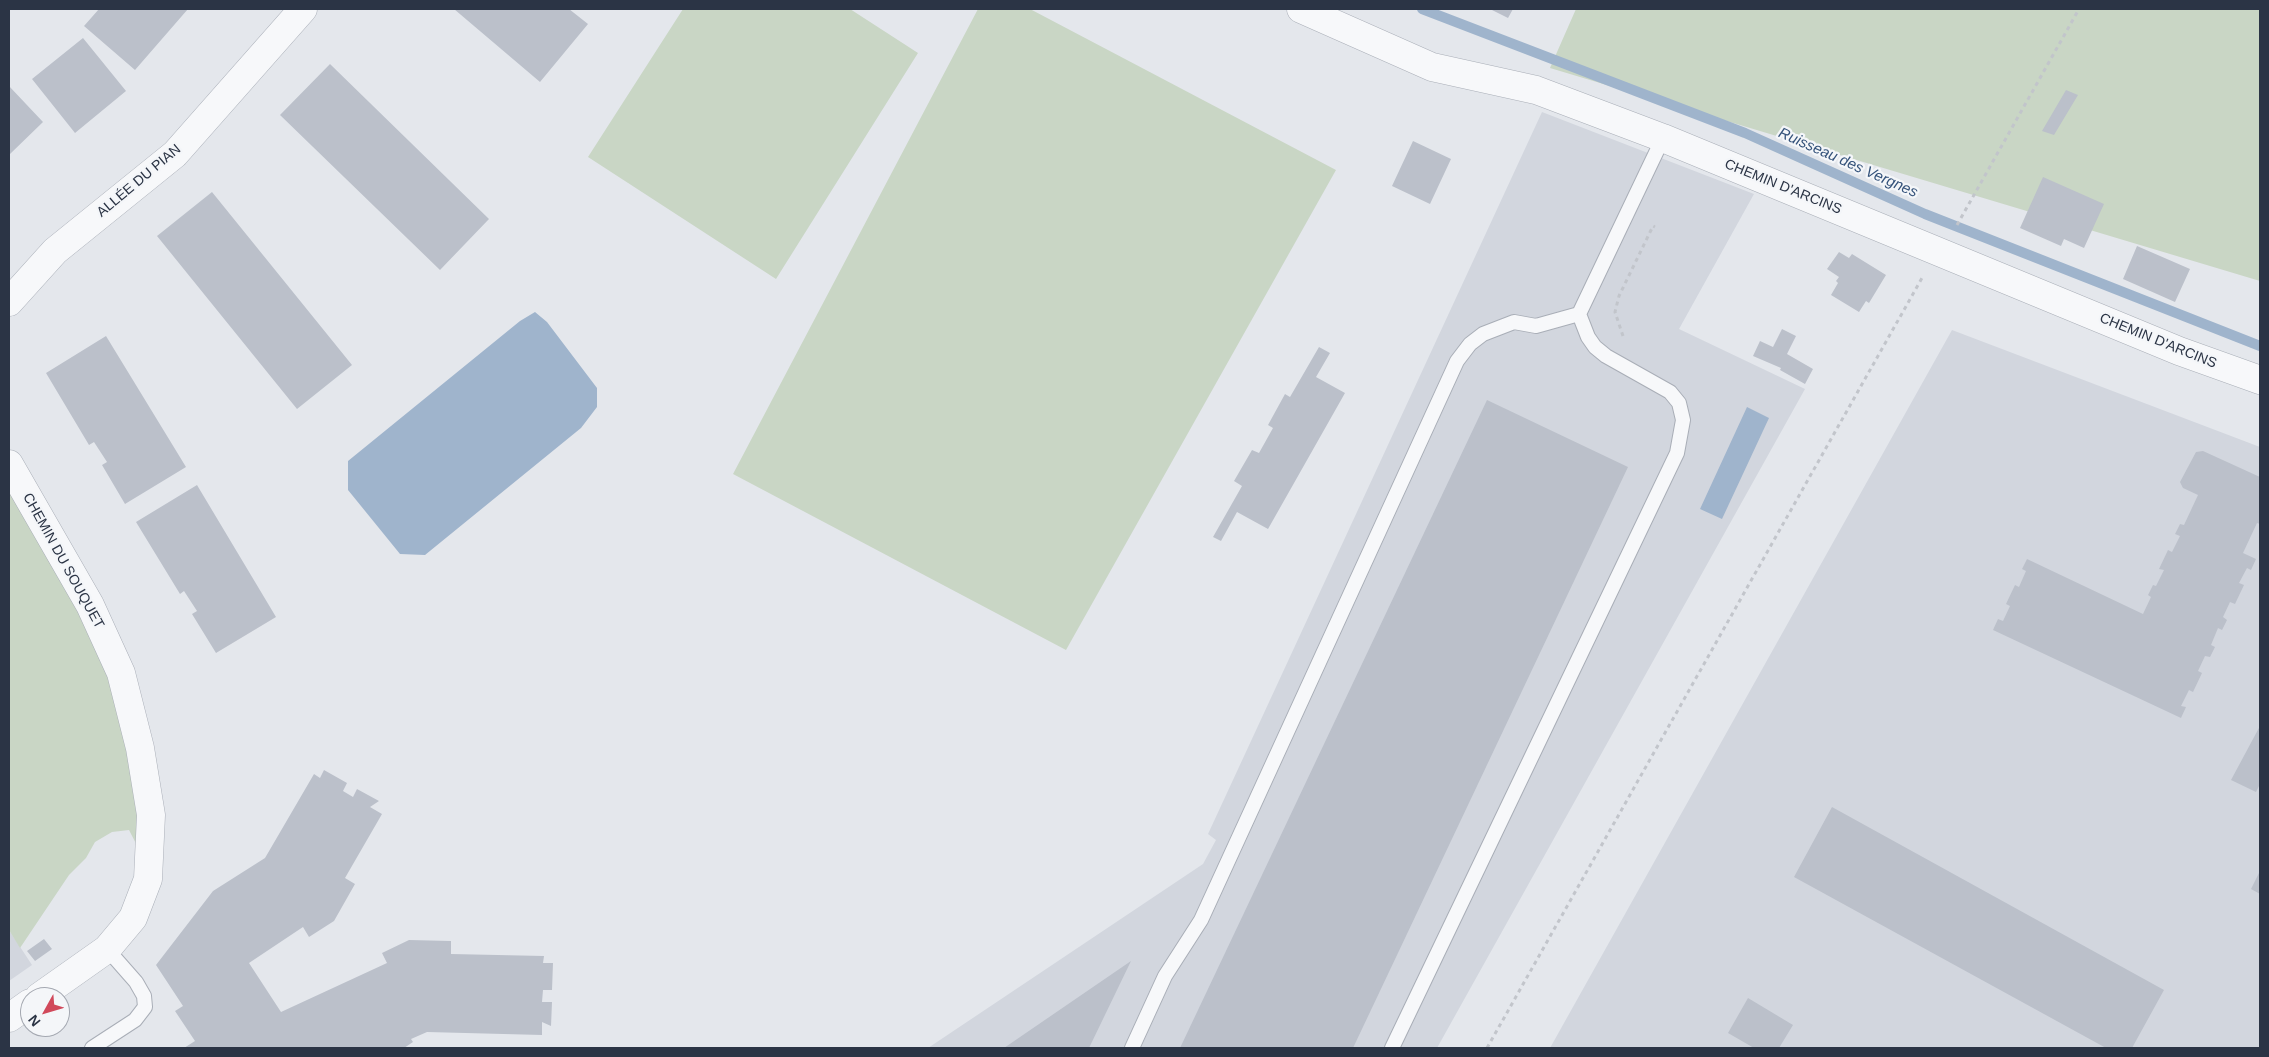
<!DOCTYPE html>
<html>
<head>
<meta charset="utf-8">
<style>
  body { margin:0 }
  #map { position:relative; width:2269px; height:1057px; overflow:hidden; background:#e4e7ec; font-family:Helvetica,sans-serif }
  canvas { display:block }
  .frame { position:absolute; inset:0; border:10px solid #2b3445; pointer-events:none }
  .north { position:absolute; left:20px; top:987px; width:50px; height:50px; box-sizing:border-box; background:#f4f6f9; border:1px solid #a4a8b1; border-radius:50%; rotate:231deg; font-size:14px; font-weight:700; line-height:20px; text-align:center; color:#2b3445 }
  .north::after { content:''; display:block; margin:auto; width:18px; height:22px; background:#d1495b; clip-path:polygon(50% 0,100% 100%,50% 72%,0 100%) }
</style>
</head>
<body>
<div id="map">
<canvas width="2269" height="1057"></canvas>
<div class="frame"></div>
<div class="north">N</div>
</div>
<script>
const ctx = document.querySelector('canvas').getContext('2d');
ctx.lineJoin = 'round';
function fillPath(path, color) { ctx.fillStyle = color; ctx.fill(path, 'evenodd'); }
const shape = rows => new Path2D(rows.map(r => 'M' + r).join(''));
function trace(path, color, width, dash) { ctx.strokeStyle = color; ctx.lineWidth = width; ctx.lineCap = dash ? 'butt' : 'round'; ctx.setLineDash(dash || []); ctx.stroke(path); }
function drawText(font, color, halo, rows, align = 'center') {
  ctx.font = font + ' Helvetica,sans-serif'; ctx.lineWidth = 4.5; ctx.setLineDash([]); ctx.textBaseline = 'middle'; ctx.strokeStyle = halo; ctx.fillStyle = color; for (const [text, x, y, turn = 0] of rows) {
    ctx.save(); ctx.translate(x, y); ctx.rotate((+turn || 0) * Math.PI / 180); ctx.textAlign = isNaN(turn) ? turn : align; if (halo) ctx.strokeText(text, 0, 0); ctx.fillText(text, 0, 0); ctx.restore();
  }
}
fillPath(shape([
  [1542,112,1754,194,1679,329,1805,389,1437,1048,928,1048,1203,864,1216,840,1208,834],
  [1952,330,2260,447,2260,1048,1550,1048],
  [9,930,32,965,9,981]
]), '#d2d6de');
fillPath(shape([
  [683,9,850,9,918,53,776,279,588,157],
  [978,9,1030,9,1336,170,1066,650,733,474],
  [1576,9,2260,9,2260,281,1550,68],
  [9,487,94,630,124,705,145,861,129,830,112,832,95,842,86,858,69,875,20,948,9,930]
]), '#c9d6c5');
fillPath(shape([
  [535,312,547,322,597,388,597,407,581,428,425,555,400,554,348,490,348,461,520,321],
  [1747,407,1769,418,1722,519,1700,509]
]), '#9fb4cc');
trace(shape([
  [1422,9,1745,133,1925,214,2260,346]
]), '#9fb4cc', 10);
fillPath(shape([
  [99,9,188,9,135,70,84,26],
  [454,9,569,9,588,24,540,82],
  [1490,9,1513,9,1508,18],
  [83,38,126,91,75,133,32,79],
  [330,64,489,219,440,270,280,115],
  [9,86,43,122,9,155],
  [2066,90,2078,95,2054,135,2042,131],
  [1413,141,1451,159,1430,204,1392,186],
  [2043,177,2104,204,2084,248,2064,239,2061,246,2020,228],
  [212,192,352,365,297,409,157,236],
  [2137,246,2190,269,2175,302,2123,279],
  [1839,252,1849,258,1852,254,1886,275,1869,303,1866,301,1859,312,1831,295,1838,283,1836,281,1839,277,1827,269],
  [1782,329,1796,336,1787,354,1813,369,1805,384,1780,370,1781,368,1753,356,1760,341,1773,347],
  [106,336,186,467,125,504,102,465,107,462,94,442,89,445,46,373],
  [1319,347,1330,353,1316,377,1345,393,1268,529,1237,512,1221,541,1213,537,1242,486,1234,481,1252,450,1259,453,1273,428,1268,425,1285,394,1290,397],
  [1487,400,1628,467,1353,1048,1180,1048],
  [2203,451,2260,477,2260,524,2257,523,2243,553,2256,559,2251,570,2247,568,2239,583,2244,585,2235,604,2230,602,2223,617,2227,620,2222,630,2218,628,2211,645,2215,647,2210,657,2205,656,2198,671,2202,673,2193,692,2189,690,2181,706,2186,707,2181,718,1993,630,1998,619,2003,621,2010,606,2006,604,2015,585,2019,587,2026,571,2022,569,2027,559,2143,614,2151,597,2148,595,2153,585,2156,586,2164,570,2159,569,2168,550,2172,552,2180,536,2175,534,2180,524,2184,525,2198,495,2183,488,2180,482,2196,452],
  [197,485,276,617,216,653,192,614,197,611,184,591,180,594,136,522],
  [2260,726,2260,784,2256,792,2231,780],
  [324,770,347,783,343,791,353,797,357,789,379,801,370,807,382,814,345,878,355,884,334,921,309,937,303,927,249,963,281,1012,387,963,382,953,409,940,451,941,451,954,544,956,543,963,553,963,552,990,543,990,542,1002,552,1002,551,1026,542,1022,542,1035,427,1032,411,1039,413,1042,404,1048,184,1048,195,1041,175,1011,183,1006,156,965,213,891,265,858,314,774,320,778],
  [1832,807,2164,990,2132,1048,2106,1048,1794,877],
  [2260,871,2260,894,2251,889],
  [44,939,52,949,35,961,27,951],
  [1131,961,1089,1048,1004,1048],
  [1748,998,1793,1025,1779,1048,1754,1048,1728,1033]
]), '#bbc0ca');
const lane = shape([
  [92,1048,135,1020,145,1007,144,996,136,982,107,949],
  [1132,1048,1165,976,1201,920,1457,361,1470,344,1483,334,1514,322,1536,326,1579,314],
  [1392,1048,1677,453,1683,420,1679,403,1670,392,1606,356,1595,347,1588,337,1579,314,1663,138]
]);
const street = shape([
  [1301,9,1432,67,1536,90,1663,138,2179,351,2260,380],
  [9,302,55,251,175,154,303,9],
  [9,464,90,605,121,673,140,748,151,815,148,879,133,918,107,949,39,997],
  [9,1018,30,1003]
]);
trace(lane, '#a9aeb7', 16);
trace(street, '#a9aeb7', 29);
trace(shape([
  [1957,225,2079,9],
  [1623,336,1615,312,1619,296,1653,226,1655,227],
  [1487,1048,1922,278]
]), '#c2c5cb', 3, [4, 4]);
trace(lane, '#f7f8fa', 14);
trace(street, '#f7f8fa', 28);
drawText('14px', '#2b3445', '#f4f6f9', [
  ["ALLÉE DU PIAN",139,181,-40],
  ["CHEMIN D'ARCINS",1783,187,22],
  ["CHEMIN D'ARCINS",2158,341,22],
  ["CHEMIN DU SOUQUET",63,561,61]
]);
drawText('italic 15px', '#34527a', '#f4f6f9', [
  ["Ruisseau des Vergnes",1848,163,24]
]);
</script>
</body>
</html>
